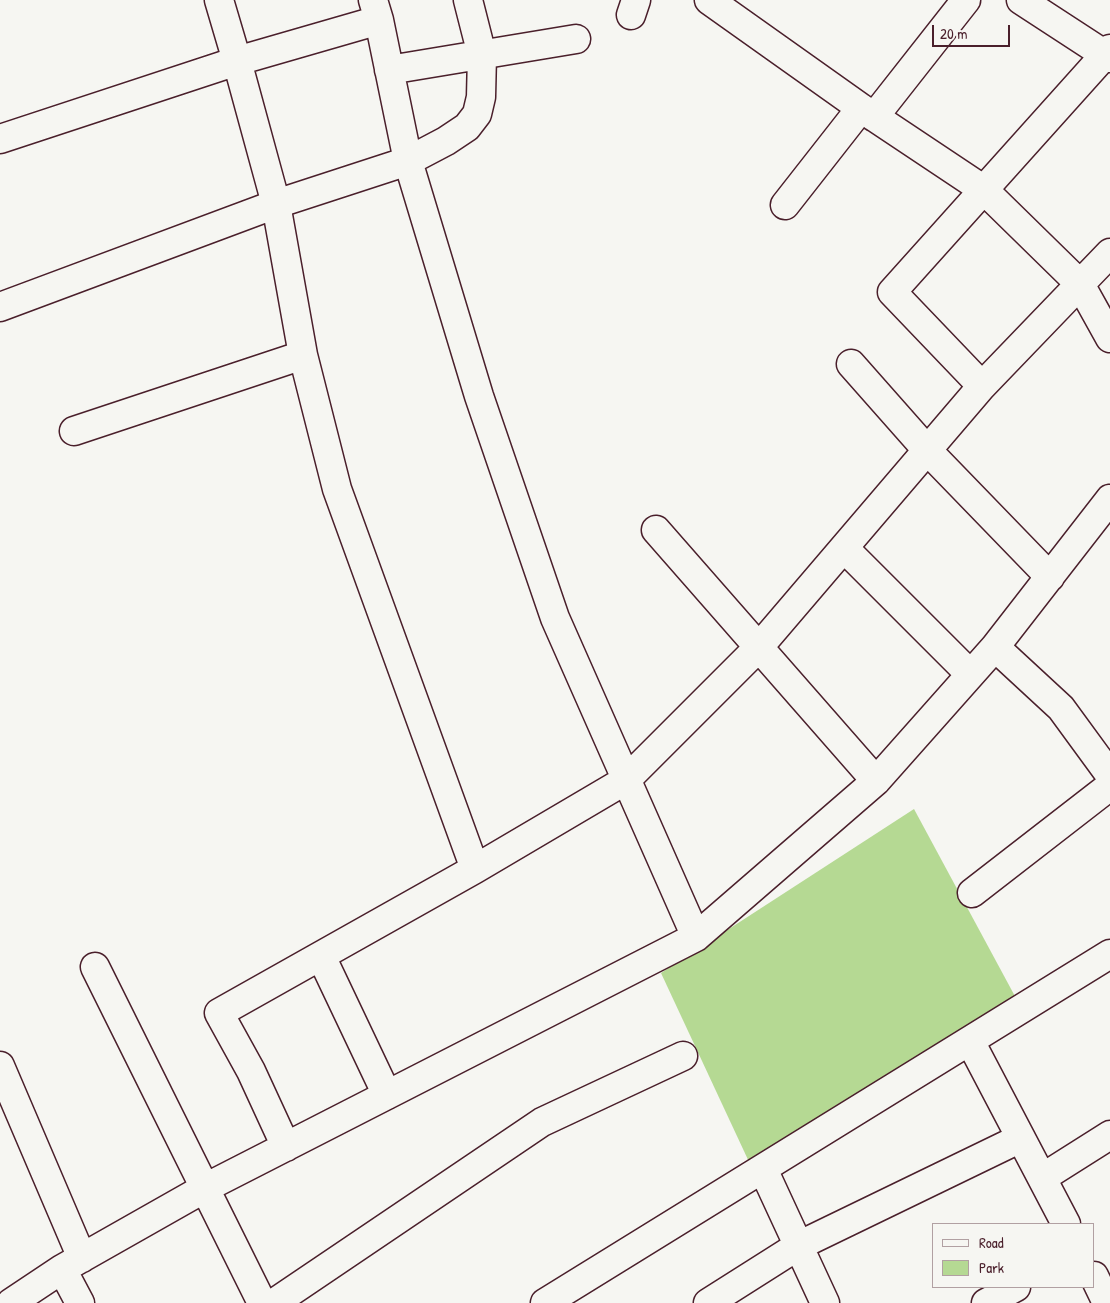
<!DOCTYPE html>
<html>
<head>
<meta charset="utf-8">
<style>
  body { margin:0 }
  #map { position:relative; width:1110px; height:1303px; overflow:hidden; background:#f6f6f2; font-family:"Patrick Hand",sans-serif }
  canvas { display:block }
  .legend { position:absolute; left:932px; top:1223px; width:162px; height:65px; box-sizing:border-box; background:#f6f6f2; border:1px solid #b1a0a2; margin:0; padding:6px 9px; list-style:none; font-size:15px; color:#4a1f2b }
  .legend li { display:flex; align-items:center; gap:10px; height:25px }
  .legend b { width:25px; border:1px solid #b1a0a2 }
  .scale { position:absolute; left:932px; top:25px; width:78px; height:22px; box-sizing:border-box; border:2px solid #4a1f2b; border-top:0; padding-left:6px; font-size:15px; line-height:18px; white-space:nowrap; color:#4a1f2b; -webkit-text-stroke:4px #f6f6f2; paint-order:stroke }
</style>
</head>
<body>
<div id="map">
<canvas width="1110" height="1303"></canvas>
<ul class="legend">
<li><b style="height:6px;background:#f6f6f2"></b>Road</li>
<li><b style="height:14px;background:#b5d993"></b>Park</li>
</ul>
<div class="scale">20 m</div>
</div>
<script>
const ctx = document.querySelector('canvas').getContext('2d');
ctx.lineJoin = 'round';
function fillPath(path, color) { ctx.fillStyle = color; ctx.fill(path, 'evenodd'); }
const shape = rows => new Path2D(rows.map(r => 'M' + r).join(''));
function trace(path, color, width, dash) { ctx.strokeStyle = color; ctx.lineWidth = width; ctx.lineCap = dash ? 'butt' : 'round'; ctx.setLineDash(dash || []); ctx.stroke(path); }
fillPath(shape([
  [914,809,1017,1000,750,1164,661,973]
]), '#b5d993');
const minor = shape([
  [219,0,237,61,276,204,303,355,337,489,475,869],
  [373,0,379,20,408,161,479,396,555,618,696,937],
  [709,0,861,108,984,190,1080,284,1110,338],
  [1021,0,1110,58],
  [631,15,636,0],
  [389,70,576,39],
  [874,117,966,0],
  [0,139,237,61,379,20],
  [785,205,861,108],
  [0,307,276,204,408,161,446,141,467,127,477,114,481,97,482,55,468,0],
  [851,364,927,450,1050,577],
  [982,386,892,292,1110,49],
  [74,431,303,355],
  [656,530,876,781],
  [844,548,970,674],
  [995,647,1061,708,1110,775],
  [972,893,1110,786],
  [321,956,387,1095],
  [95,967,262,1303],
  [970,1041,1066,1224],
  [0,1066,82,1258],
  [286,1147,251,1071,219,1013,475,869,626,780,759,647,982,386,1110,253],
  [763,1169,825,1303],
  [1042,1178,1110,1135],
  [62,1269,80,1303],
  [1094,1276,1107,1303],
  [11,1303,62,1269,205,1188,696,937,876,781,995,647,1110,499],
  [274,1303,542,1122,683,1056],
  [545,1303,1110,954],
  [708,1303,798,1246,1021,1138],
  [986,1303,1016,1287]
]);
trace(minor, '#4a1f2b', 31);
trace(minor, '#f6f6f2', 28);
</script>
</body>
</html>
